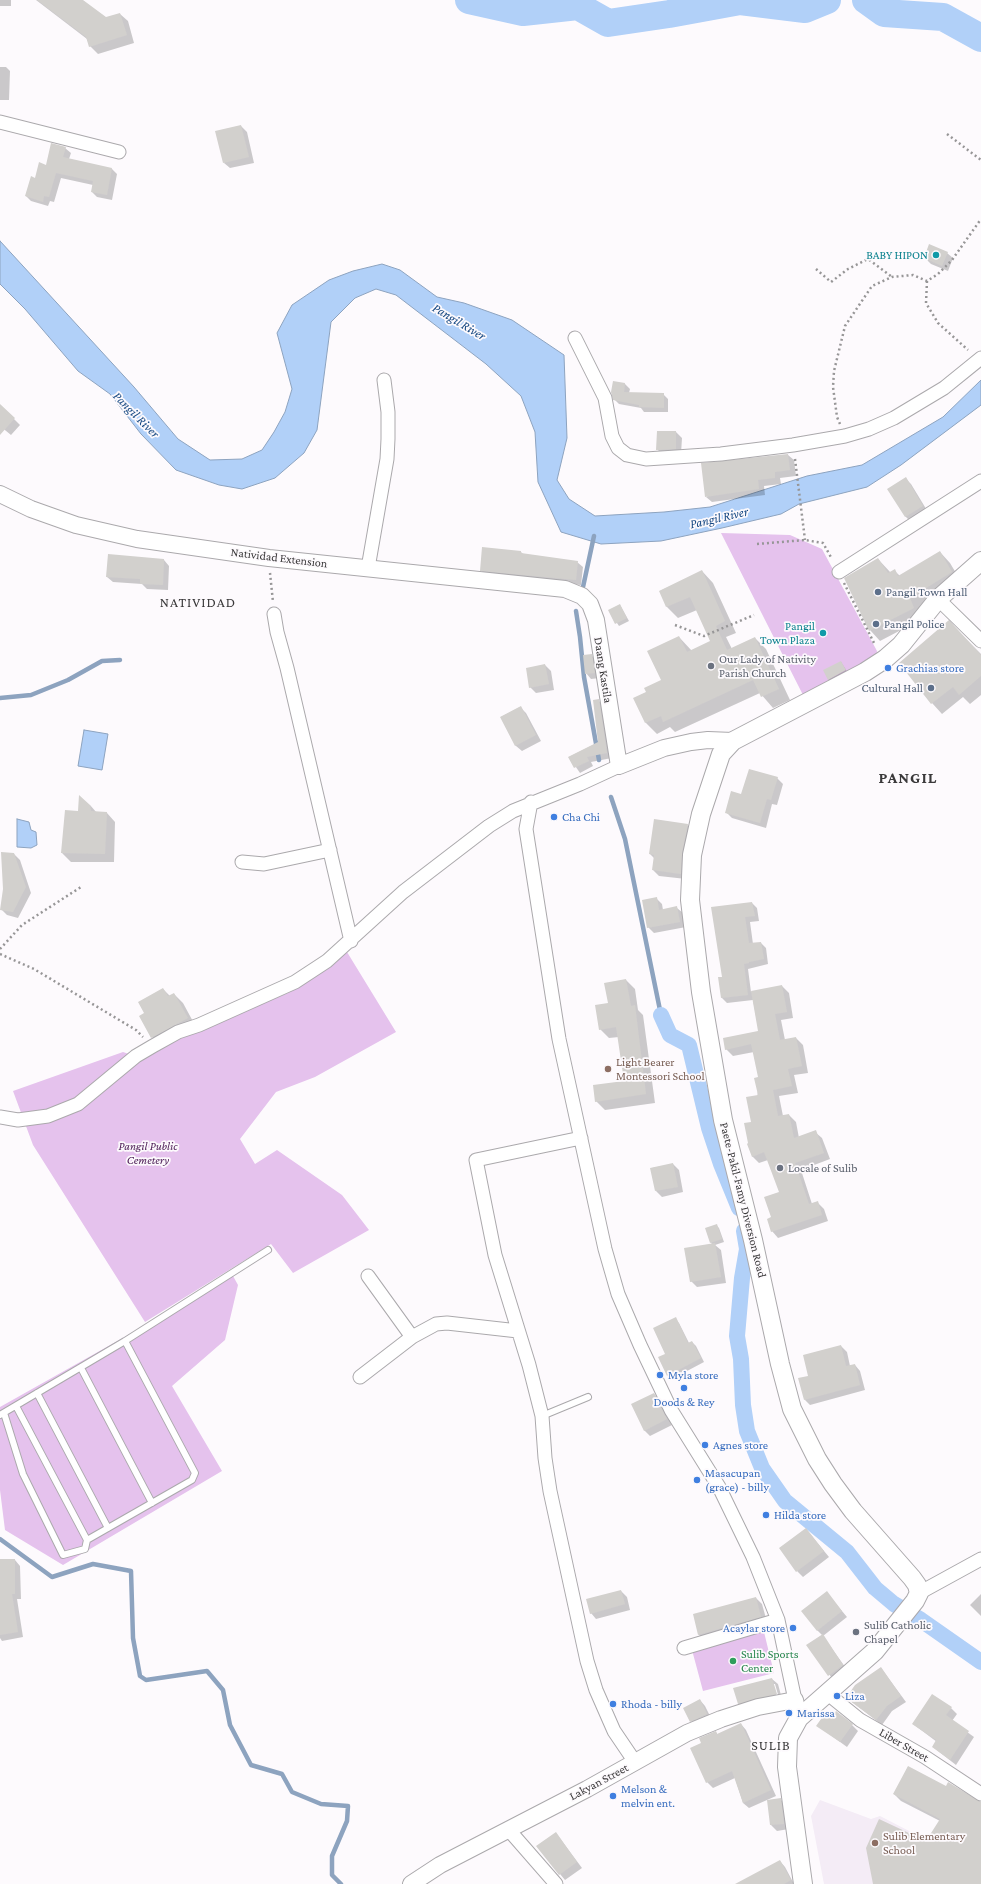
<!DOCTYPE html>
<html>
<head>
<meta charset="utf-8">
<style>
  body { margin:0 }
  canvas { display:block; background:#fdfafd }
</style>
</head>
<body>
<canvas width="981" height="1884"></canvas>
<script>
const ctx = document.querySelector('canvas').getContext('2d');
ctx.lineJoin = 'round';
function fillPath(path, color) { ctx.fillStyle = color; ctx.fill(path, 'evenodd'); }
const shape = rows => new Path2D(rows.map(r => 'M' + r).join(''));
function trace(path, color, width, dash) { ctx.strokeStyle = color; ctx.lineWidth = width; ctx.lineCap = dash ? 'butt' : 'round'; ctx.setLineDash(dash || []); ctx.stroke(path); }
function drawText(font, color, halo, rows, align = 'center') {
  ctx.font = font + ' "Crimson Pro",serif'; ctx.lineWidth = 3.5; ctx.setLineDash([]); ctx.textBaseline = 'middle'; ctx.strokeStyle = halo; ctx.fillStyle = color; for (const [text, x, y, turn = 0] of rows) {
    ctx.save(); ctx.translate(x, y); ctx.rotate((+turn || 0) * Math.PI / 180); ctx.textAlign = isNaN(turn) ? turn : align; if (halo) ctx.strokeText(text, 0, 0); ctx.fillText(text, 0, 0); ctx.restore();
  }
}
fillPath(shape([
  [820,1800,871,1819,880,1816,981,1868,981,1884,824,1884,811,1816]
]), '#f4ecf6');
fillPath(shape([
  [721,533,790,535,822,549,877,651,876,657,803,695],
  [347,952,396,1032,315,1077,276,1092,240,1139,255,1164,277,1150,342,1195,369,1230,293,1273,271,1244,145,1322,33,1145,13,1091,123,1052,144,1059,184,1036,288,993],
  [233,1276,238,1285,225,1340,172,1386,222,1471,63,1565,5,1530,0,1490,0,1407],
  [764,1632,774,1673,703,1691,692,1650]
]), '#e5c2ed');
const water = shape([
  [0,241,134,387,178,439,210,460,242,459,262,450,274,432,285,412,292,389,277,333,292,305,329,280,353,271,382,264,400,270,437,297,464,303,512,320,564,355,567,438,557,480,569,499,595,516,664,512,710,507,807,476,862,465,943,417,981,380,981,405,901,465,867,487,799,504,781,514,722,528,661,541,601,544,561,532,538,482,535,432,521,396,486,364,396,295,376,289,355,298,331,322,317,430,304,453,275,478,242,489,219,485,176,470,141,434,110,394,78,371,25,309,0,284,0,241],
  [84,730,108,734,102,770,78,766,84,730],
  [17,819,29,822,31,830,36,832,37,845,31,848,17,847,17,819]
]);
fillPath(water, '#b1d0f8');
trace(water, '#8da3bf', 1);
fillPath(shape([
  [0,0,11,0,11,6,0,6],
  [36,0,82,0,106,18,120,14,128,21,134,43,98,54,90,46,87,39],
  [0,67,6,67,10,71,9,100,0,100],
  [241,126,247,132,254,163,230,168,224,163],
  [65,148,71,153,69,159,112,169,117,174,112,200,97,197,92,192,93,185,61,178,54,202,50,201,48,206,31,201,26,196,35,179],
  [947,253,953,258,948,271,931,264,925,258],
  [614,382,625,384,630,389,629,393,663,394,668,399,668,412,644,412,641,408,619,404,614,399],
  [3,408,20,425,11,435,0,426,0,411],
  [676,432,682,438,681,454,663,455,657,449],
  [788,455,794,460,796,476,780,478,781,484,764,486,765,495,712,502,706,497],
  [905,478,911,484,928,512,911,522,905,516],
  [521,552,523,554,577,562,583,567,581,585,486,576,481,570],
  [940,552,950,563,962,583,924,618,880,641,870,630,878,559,891,573,895,571,900,576],
  [164,560,169,566,168,590,147,589,142,584,113,582,107,577],
  [702,571,713,583,736,633,726,637,732,649,755,638,766,649,790,700,773,708,760,693,675,732,670,727,657,734,646,723,635,698,647,692,662,681,679,637,692,651,711,642,697,610,678,618,667,607,660,591],
  [620,605,629,621,619,626,609,611],
  [949,622,981,654,981,695,970,704,963,697,942,714,932,703,901,663],
  [591,655,597,661,600,678,591,679,586,673],
  [841,662,848,673,831,682,828,679],
  [545,665,551,671,554,690,536,693,530,687],
  [598,700,603,705,612,758,591,762,593,766,580,773,569,757,599,742],
  [520,707,526,713,541,741,522,751,516,746,501,717],
  [777,778,783,784,777,805,772,804,766,828,732,818,726,812,742,795],
  [90,805,97,813,107,813,115,822,114,862,71,862,62,853,79,812],
  [688,825,693,831,686,879,659,876,653,870,655,859,650,854],
  [14,854,20,860,31,893,18,918,7,915,1,909],
  [656,898,662,904,663,910,677,908,683,913,686,927,654,933,648,927],
  [752,903,757,908,759,921,750,922,753,944,761,943,766,948,768,964,748,969,751,992,782,986,789,993,793,1018,781,1020,785,1040,796,1038,803,1045,808,1073,794,1075,798,1093,779,1096,783,1116,789,1115,796,1122,799,1138,815,1132,822,1138,830,1159,801,1170,812,1204,817,1202,824,1209,828,1221,778,1238,772,1231,772,1218,780,1193,768,1160,759,1163,752,1156,759,1078,754,1052,733,1056,726,1049,759,1032,753,1000,727,1003,722,998,723,977,712,908],
  [626,980,635,989,638,1010,643,1015,655,1103,605,1110,596,1101,625,1081,619,1037,609,1038,600,1029,609,1004],
  [163,989,170,996,174,994,183,1003,196,1027,161,1046,152,1037,146,1013],
  [673,1164,679,1170,683,1192,662,1197,656,1191,652,1168],
  [717,1226,719,1228,724,1242,715,1245,721,1250,726,1283,697,1287,691,1281,712,1244,711,1243],
  [675,1319,679,1323,689,1343,692,1342,696,1346,704,1362,672,1379,668,1375,666,1354],
  [841,1346,847,1352,850,1366,855,1365,860,1371,865,1390,810,1405,805,1400,809,1376],
  [654,1394,660,1400,672,1425,650,1436,644,1430],
  [806,1529,829,1557,803,1577,797,1571],
  [0,1560,15,1560,20,1566,21,1599,17,1599,23,1637,2,1641,0,1638],
  [621,1591,627,1597,630,1610,596,1619,591,1613],
  [827,1593,847,1617,823,1636,848,1671,834,1681,808,1645,822,1635,817,1630],
  [981,1594,981,1616,970,1605],
  [756,1598,762,1604,767,1622,705,1641,699,1635,694,1615],
  [881,1668,906,1702,892,1711,882,1725,847,1698],
  [772,1679,778,1684,782,1699,744,1709,738,1703],
  [773,1684,775,1684,779,1698,777,1699],
  [700,1700,705,1706,712,1720,696,1727,691,1721],
  [951,1708,957,1714,952,1721,974,1737,956,1765,933,1747,937,1742,913,1724],
  [741,1724,746,1730,776,1796,749,1808,743,1803,735,1778,713,1788,707,1782,702,1743,716,1732,718,1735],
  [852,1725,858,1731,847,1747,818,1726],
  [908,1767,981,1884,874,1884,926,1842,940,1821,901,1801,894,1794],
  [780,1799,786,1805,789,1829,777,1831,771,1825,768,1801],
  [556,1833,582,1868,565,1880,560,1874],
  [780,1861,785,1867,794,1884,753,1884]
]), '#0003');
trace(shape([
  [583,587,594,536],
  [576,611,580,637,584,677,599,760],
  [0,698,31,695,68,680,102,661,120,660],
  [611,797,625,839,661,1015],
  [0,1539,52,1577,93,1564,131,1571,133,1638,140,1676,146,1680,207,1671,223,1690,230,1725,251,1765,282,1774,292,1792,321,1804,348,1806,347,1821,332,1856,332,1875,341,1884]
]), '#8da3bf', 4.5);
trace(shape([
  [661,1015,670,1035,689,1045,709,1128,721,1164,739,1208],
  [744,1231,747,1249,742,1278,737,1336,741,1359,743,1405,747,1431,762,1468,785,1501,847,1552,875,1588,894,1604,921,1620,981,1662]
]), '#b1d0f8', 16);
trace(shape([
  [469,0,523,12,578,6,608,23,669,14,740,1,805,9,827,0],
  [866,0,884,13,943,17,981,38]
]), '#b1d0f8', 28);
fillPath(shape([
  [37,0,83,0,106,17,120,13,127,35,89,47,86,37],
  [241,125,249,157,223,163,215,131],
  [51,143,66,147,63,157,112,168,107,195,91,192,93,181,56,173,49,197,44,196,43,202,25,196,31,176,35,178,39,162,46,165],
  [929,244,948,252,942,266,924,258],
  [613,381,625,383,624,392,664,393,664,408,639,407,639,405,613,400,611,392],
  [0,404,15,418,0,435],
  [657,431,676,431,676,449,656,450],
  [788,454,790,470,775,472,775,478,758,480,759,489,705,497,701,463],
  [906,477,923,506,905,517,887,489],
  [482,547,521,551,521,553,578,561,576,580,480,571],
  [940,551,952,572,910,598,914,608,869,631,844,578,878,558,888,573,895,569,898,576],
  [108,554,164,559,163,585,140,584,140,579,106,577],
  [702,570,725,621,716,626,727,650,755,637,779,689,761,697,753,680,663,722,661,716,645,723,633,698,646,692,644,688,661,680,647,651,679,636,687,652,710,641,690,597,666,607,659,591],
  [620,604,627,618,615,624,608,610],
  [949,620,981,655,981,676,959,695,953,687,931,704,899,663],
  [592,654,595,673,585,674,583,655],
  [841,661,846,670,828,680,823,670],
  [545,664,549,684,529,688,526,668],
  [599,699,607,753,587,757,589,761,574,768,568,757,598,742,593,700],
  [521,706,536,735,515,746,500,717],
  [749,769,778,777,771,800,767,799,760,823,725,813,731,791,741,794],
  [79,795,90,805,91,811,107,812,105,854,61,853,65,810,78,811],
  [654,819,688,824,682,853,681,874,652,870,654,855,649,854],
  [1,852,14,853,26,887,13,912,0,910,3,889],
  [657,897,659,910,677,906,680,922,647,928,642,900],
  [752,902,755,916,745,917,749,943,761,942,764,959,749,962,749,963,744,964,748,995,721,998,718,977,722,977,711,907],
  [626,979,631,1006,635,1005,646,1094,595,1102,593,1085,624,1081,616,1027,599,1030,595,1005,608,1003,604,983],
  [782,985,787,1012,775,1014,780,1040,796,1037,802,1066,788,1069,792,1086,773,1090,778,1116,789,1114,794,1138,816,1130,824,1153,795,1163,809,1204,818,1201,822,1215,771,1232,767,1219,771,1217,764,1197,779,1192,764,1152,752,1157,747,1144,748,1143,744,1123,751,1122,746,1097,758,1095,754,1078,758,1077,751,1044,725,1050,723,1038,758,1031,751,991],
  [163,988,168,996,174,993,188,1018,151,1038,139,1016,144,1013,138,1002],
  [673,1163,678,1187,655,1191,650,1168],
  [717,1224,722,1239,710,1243,705,1228],
  [715,1243,721,1277,690,1282,684,1248],
  [676,1317,688,1343,692,1341,701,1358,667,1376,658,1357,665,1354,653,1328],
  [841,1345,846,1366,855,1364,860,1385,804,1400,798,1378,808,1376,803,1355],
  [654,1393,667,1419,644,1431,631,1404],
  [806,1528,824,1551,796,1572,779,1548],
  [0,1559,15,1559,15,1594,12,1594,18,1632,0,1635],
  [621,1590,625,1604,590,1614,586,1599],
  [827,1591,842,1611,817,1631,801,1611],
  [756,1597,761,1617,698,1635,693,1614],
  [823,1634,843,1665,828,1676,806,1645],
  [881,1667,901,1696,887,1706,876,1720,846,1698,855,1685],
  [772,1678,777,1694,738,1704,733,1688],
  [932,1694,952,1707,946,1715,969,1731,950,1760,932,1747,936,1740,912,1724],
  [700,1699,707,1714,690,1722,683,1708],
  [836,1711,853,1724,840,1742,816,1726,826,1712,833,1716],
  [741,1723,771,1790,743,1803,732,1771,706,1783,690,1748,701,1743,699,1738,716,1731,717,1734],
  [908,1766,946,1786,948,1782,981,1802,981,1884,873,1884,866,1848,879,1819,926,1841,940,1819,893,1794],
  [781,1798,784,1824,770,1825,767,1800],
  [556,1832,577,1862,559,1875,536,1846],
  [780,1860,791,1880,784,1884,735,1884]
]), '#d2d0cd');
const service = shape([
  [81,1368,152,1503],
  [37,1393,108,1528],
  [4,1413,23,1474,63,1555,85,1549,87,1540,16,1406],
  [0,1415,125,1341,268,1250],
  [542,1416,588,1397],
  [87,1540,192,1480,195,1473,125,1341]
]);
const minor = shape([
  [0,122,119,152],
  [575,338,605,398,612,436,618,448,627,455,646,459,721,454,793,445,845,436,869,429,894,418,944,388,981,358],
  [368,568,387,459,388,439,388,412,384,380],
  [839,572,981,481],
  [938,599,981,641],
  [274,614,277,632,287,668,351,941],
  [531,802,526,829,559,1039,605,1249,618,1294,640,1345,671,1410,719,1487,753,1557,778,1620,795,1700],
  [242,862,264,864,330,850],
  [0,1117,18,1120,48,1116,78,1104,136,1056,153,1046,178,1032,199,1025,295,982,327,961,403,892,489,826,513,811,580,784,619,766],
  [581,1138,476,1160,495,1255,529,1365,542,1416,545,1458,550,1491,587,1661,596,1690,614,1731,635,1762],
  [368,1276,412,1337],
  [360,1377,412,1337,436,1324,447,1323,518,1331],
  [919,1593,981,1559],
  [684,1648,778,1620],
  [828,1694,860,1720,925,1757,981,1794],
  [508,1829,556,1884]
]);
const tertiary = shape([
  [0,494,31,509,76,525,137,539,269,558,565,589,582,596,590,604,596,620,619,766,664,748,691,742,708,740,733,741],
  [411,1884,440,1865,587,1789,687,1733,721,1719,758,1707,795,1700,799,1718]
]);
const secondary = shape([
  [803,1884,787,1767,788,1738,799,1718,875,1651,915,1601,919,1593,917,1585,912,1578,853,1511,833,1484,817,1459,792,1409,780,1364,753,1240,723,1120,701,992,690,900,692,855,701,814,721,754,733,741,865,672,885,659,901,645,938,599,981,561]
]);
trace(service, '#aba9ac', 8);
trace(minor, '#aba9ac', 15);
trace(tertiary, '#aba9ac', 18);
trace(secondary, '#aba9ac', 20);
trace(shape([
  [947,134,981,160],
  [816,269,831,282,848,269,868,259,892,277],
  [927,281,926,303,938,323,968,350],
  [840,424,837,417,833,387,834,371,845,326,872,286,892,277,913,275,927,281,938,274,952,260,981,219],
  [795,459,805,540],
  [757,544,805,540,823,543,832,559],
  [270,573,273,602],
  [844,583,875,645],
  [675,625,704,636,754,615],
  [0,949,22,925,81,887],
  [0,954,34,969,136,1030,143,1037]
]), '#979697', 2.5, [2, 3]);
trace(service, '#fff', 6);
trace(minor, '#fff', 13);
trace(tertiary, '#fff', 16);
trace(secondary, '#fff', 18);
for (const [x, y, r, color] of [
  [936,255,4,"#0f9aa8"],
  [878,592,4,"#5c6f8a"],
  [876,624,4,"#5c6f8a"],
  [823,633,4,"#0f9aa8"],
  [711,666,4,"#6b7280"],
  [888,668,4,"#3f7fe0"],
  [931,688,4,"#5c6f8a"],
  [554,817,4,"#3f7fe0"],
  [608,1069,4,"#8d6e63"],
  [780,1168,4,"#6b7280"],
  [660,1375,4,"#3f7fe0"],
  [684,1388,4,"#3f7fe0"],
  [705,1445,4,"#3f7fe0"],
  [697,1480,4,"#3f7fe0"],
  [766,1515,4,"#3f7fe0"],
  [793,1628,4,"#3f7fe0"],
  [856,1632,4,"#6b7280"],
  [733,1661,4,"#2e9e5b"],
  [837,1696,4,"#3f7fe0"],
  [613,1704,4,"#3f7fe0"],
  [789,1713,4,"#3f7fe0"],
  [613,1796,4,"#3f7fe0"],
  [875,1843,4,"#8d6e63"]
]) { const dot = new Path2D(); dot.arc(x, y, r, 0, 2 * Math.PI); ctx.fillStyle = color; ctx.fill(dot); trace(dot, '#fdfafd', 1.5); }
drawText('12px', '#0d838f', '#fdfafd', [
  ["BABY HIPON",928,255],
  ["Pangil",815,626],
  ["Town Plaza",815,640]
], 'right');
drawText('12px', '#3a393a', '#fdfafd', [
  ["Natividad Extension",279,558,7],
  ["Daang Kastila",603,670,81],
  ["Paete-Pakil-Famy Diversion Road",743,1200,76],
  ["Liber Street",904,1745,30],
  ["Lakyan Street",599,1782,-28]
]);
drawText('12px', '#4e5e75', '#fdfafd', [
  ["Pangil Town Hall",886,592],
  ["Pangil Police",884,624],
  ["Cultural Hall",923,688,"right"]
], 'left');
drawText('12px', '#5b616d', '#fdfafd', [
  ["Our Lady of Nativity",719,659],
  ["Parish Church",719,673],
  ["Locale of Sulib",788,1168],
  ["Sulib Catholic",864,1625],
  ["Chapel",864,1639]
], 'left');
drawText('12px', '#366cbe', '#fdfafd', [
  ["Grachias store",896,668],
  ["Cha Chi",562,817],
  ["Myla store",668,1375],
  ["Doods & Rey",684,1402,"center"],
  ["Agnes store",713,1445],
  ["Masacupan",705,1473],
  ["(grace) - billy",705,1487],
  ["Hilda store",774,1515],
  ["Acaylar store",785,1628,"right"],
  ["Liza",845,1696],
  ["Rhoda - billy",621,1704],
  ["Marissa",797,1713],
  ["Melson &",621,1789],
  ["melvin ent.",621,1803]
], 'left');
drawText('12px', '#785e54', '#fdfafd', [
  ["Light Bearer",616,1062],
  ["Montessori School",616,1076],
  ["Sulib Elementary",883,1836],
  ["School",883,1850]
], 'left');
drawText('italic 12px', '#491853', '#fdfafd', [
  ["Pangil Public",148,1146],
  ["Cemetery",148,1160]
]);
drawText('12px', '#27864d', '#fdfafd', [
  ["Sulib Sports",741,1654],
  ["Center",741,1668]
], 'left');
drawText('italic 13px', '#174983', '#fdfafd', [
  ["Pangil River",459,322,31],
  ["Pangil River",136,415,45],
  ["Pangil River",719,518,-13]
]);
ctx.letterSpacing = '1px';
drawText('14px', '#3a393a', '#fdfafd', [
  ["NATIVIDAD",198,603],
  ["SULIB",771,1746]
]);
ctx.letterSpacing = '0px';
ctx.letterSpacing = '1px';
drawText('bold 16px', '#3a393a', '#fdfafd', [
  ["PANGIL",908,778]
]);
ctx.letterSpacing = '0px';
</script>
</body>
</html>
